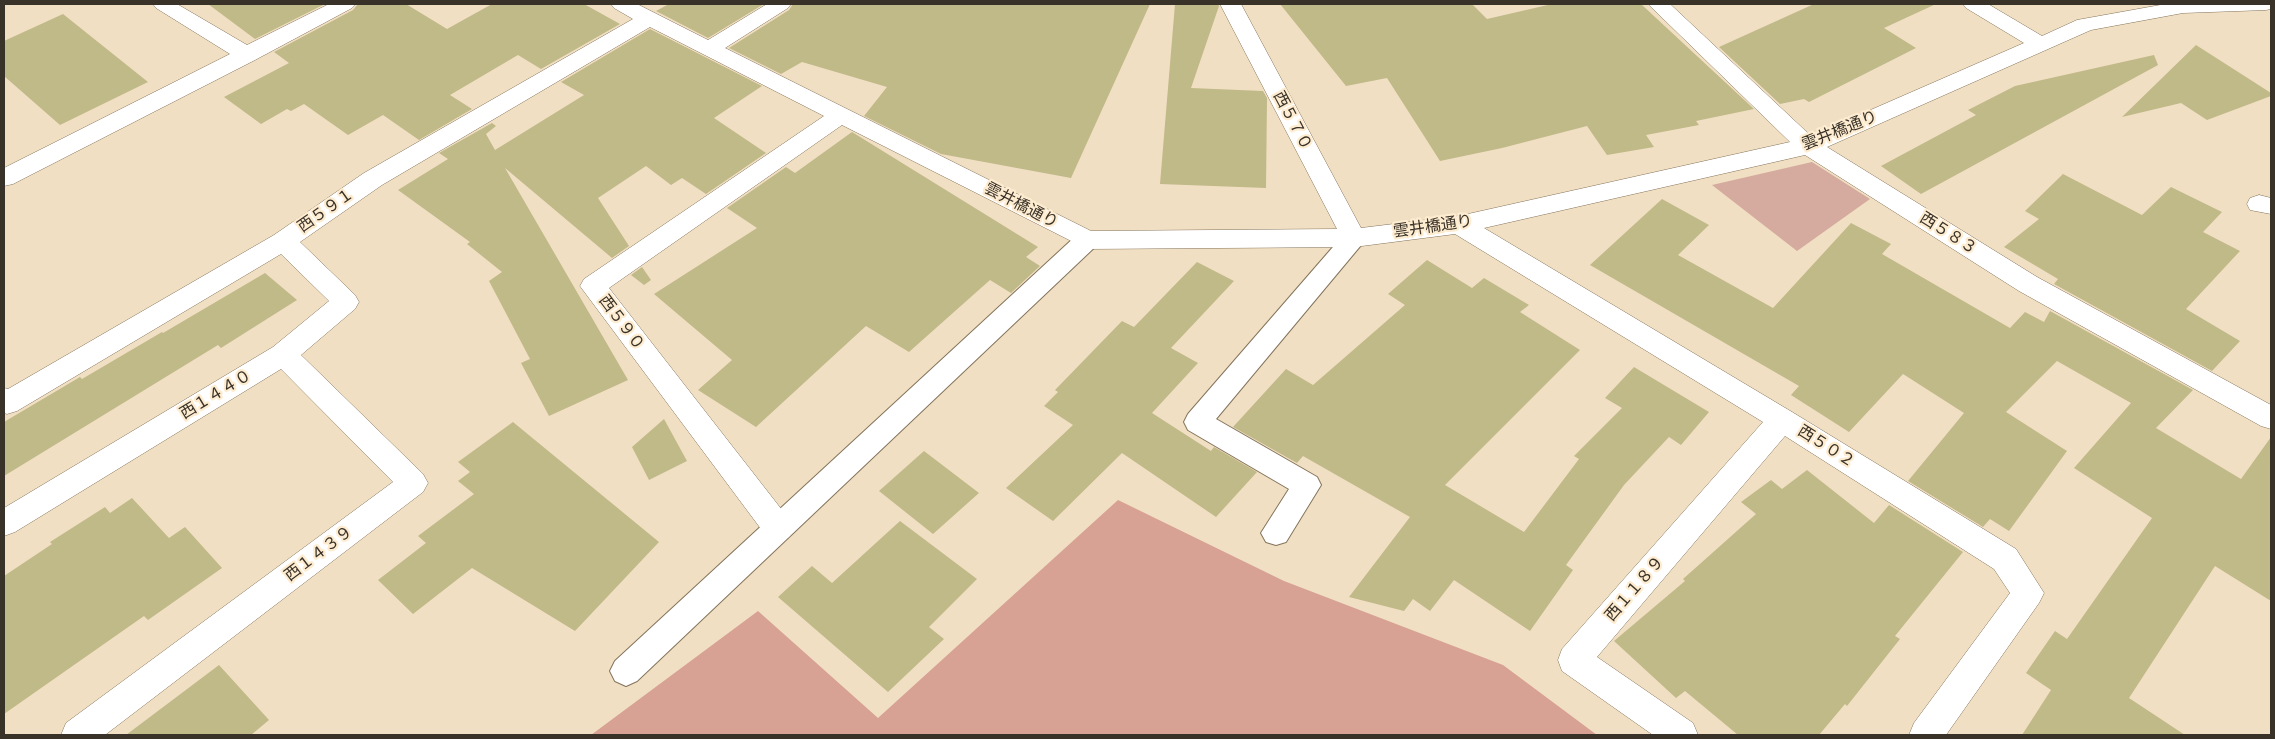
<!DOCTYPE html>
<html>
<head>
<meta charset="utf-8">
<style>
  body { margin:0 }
  #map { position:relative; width:2275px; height:739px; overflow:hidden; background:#f1dfc3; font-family:"Varela Round",sans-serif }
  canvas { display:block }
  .frame { position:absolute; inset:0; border:5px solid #393228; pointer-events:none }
</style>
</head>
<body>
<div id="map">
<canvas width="2275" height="739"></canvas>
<div class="frame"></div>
</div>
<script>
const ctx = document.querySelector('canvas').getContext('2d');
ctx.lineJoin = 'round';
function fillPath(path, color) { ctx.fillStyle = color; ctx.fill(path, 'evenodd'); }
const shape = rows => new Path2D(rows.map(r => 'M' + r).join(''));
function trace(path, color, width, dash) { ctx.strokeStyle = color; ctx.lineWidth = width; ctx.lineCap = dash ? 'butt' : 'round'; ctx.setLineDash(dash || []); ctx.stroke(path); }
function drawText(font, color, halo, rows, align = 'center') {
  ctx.font = font + ' "Varela Round","Noto Sans JP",sans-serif'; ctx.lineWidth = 4.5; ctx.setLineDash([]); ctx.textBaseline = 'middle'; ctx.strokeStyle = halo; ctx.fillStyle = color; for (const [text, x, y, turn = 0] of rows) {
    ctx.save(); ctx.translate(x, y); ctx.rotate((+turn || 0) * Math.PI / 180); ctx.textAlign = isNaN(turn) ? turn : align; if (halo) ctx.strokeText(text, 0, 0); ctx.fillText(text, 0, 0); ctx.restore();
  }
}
fillPath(shape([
  [1812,162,1870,199,1797,251,1712,185]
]), '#d5aa9f');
fillPath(shape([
  [1118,500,1284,581,1503,665,1597,735,591,735,758,611,878,718]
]), '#d7a194');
fillPath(shape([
  [208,4,325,4,255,39],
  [358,4,406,4,447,29,492,4,584,4,620,24,541,69,518,55,450,95,472,109,419,140,383,115,348,135,304,104,291,111,287,109,261,124,224,97,289,63,274,52,353,10],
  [669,4,764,4,708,38,656,11],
  [793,4,1150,4,1071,178,941,154,864,116,887,87,802,62,781,74,729,48,789,10],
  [1175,4,1218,4,1219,6,1191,88,1263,91,1267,98,1266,188,1160,184],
  [1280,4,1472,4,1487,19,1552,4,1641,4,1754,109,1696,121,1699,125,1646,135,1654,147,1607,155,1587,126,1502,148,1440,161,1387,78,1346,86],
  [1814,4,1936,4,1884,28,1916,48,1809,102,1804,99,1780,104,1719,47],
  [63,14,148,82,60,125,4,76,4,41],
  [650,29,762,86,714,118,766,153,706,194,682,178,671,185,646,166,598,198,629,246,612,258,505,168,628,380,549,416,521,363,530,359,489,281,502,272,467,244,470,242,398,190,448,159,439,153,492,123,496,126,486,134,495,150,584,95,561,82],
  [2196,45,2271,93,2271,96,2207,120,2181,103,2122,117],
  [2154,55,2158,65,1921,194,1881,166,1976,115,1968,110,2015,86],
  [852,132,1038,247,1026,257,1040,266,1011,293,990,280,909,352,866,326,756,427,698,390,732,360,654,294,757,228,727,208,786,167,795,173],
  [2063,174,2142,215,2171,187,2222,212,2203,232,2240,251,2186,309,2240,341,2212,371,2054,284,2058,279,2004,247,2039,219,2025,211],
  [1662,199,1709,225,1678,255,1773,308,1851,223,1891,244,1882,254,2010,328,2025,312,2044,322,2050,311,2193,390,2156,428,2241,479,2271,437,2271,601,2215,566,2129,698,2185,735,2022,735,2051,690,2026,673,2055,631,2067,639,2152,518,2074,468,2131,403,2057,361,2006,412,2067,451,2009,531,1990,519,1983,527,1908,481,1964,413,1903,374,1849,432,1791,395,1799,386,1590,265],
  [1427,260,1472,288,1484,278,1529,305,1520,312,1580,350,1445,485,1524,532,1579,459,1574,456,1622,408,1605,398,1634,367,1709,412,1681,445,1669,437,1624,485,1566,565,1573,570,1530,631,1454,580,1430,611,1413,599,1404,611,1349,597,1410,517,1303,456,1297,463,1233,427,1286,369,1313,385,1405,305,1388,294],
  [1197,262,1234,281,1171,348,1198,363,1152,413,1211,451,1214,447,1257,472,1216,517,1122,453,1053,521,1006,488,1073,425,1044,406,1058,392,1055,390,1122,321,1134,327],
  [642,267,651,280,644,285,631,275],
  [265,273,297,300,221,348,218,345,4,476,4,422,80,377,82,379,162,332,163,333],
  [664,419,687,461,649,480,632,447],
  [513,422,659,542,575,631,472,568,413,614,378,580,426,543,418,536,474,494,458,481,470,472,458,462],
  [924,451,979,493,933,534,879,491],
  [1807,470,1874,523,1889,505,1963,552,1895,636,1900,639,1847,706,1845,704,1819,735,1738,735,1685,691,1676,698,1614,641,1685,581,1683,579,1756,514,1741,502,1771,480,1782,489],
  [132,498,169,538,185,527,222,568,148,620,144,616,4,714,4,576,52,544,50,542,105,507,110,513],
  [900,521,977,579,929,627,944,639,888,692,778,597,812,566,832,583],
  [219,665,269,720,251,735,126,735]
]), '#c0b988');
const service = shape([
  [1354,229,1362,232,1366,238,1362,244,1216,419,1317,477,1321,485,1286,542,1276,545,1266,542,1261,533,1289,489,1188,430,1184,422,1188,414,1346,232,1354,229],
  [1087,231,1096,234,1099,240,1096,246,637,681,626,686,615,681,610,671,615,661,1078,234,1087,231]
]);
const minor = shape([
  [153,4,177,4,247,45,329,4,356,4,352,8,255,60,13,184,4,186,4,168,230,54,156,8,153,4],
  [611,4,637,4,708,40,767,4,791,4,788,8,725,48,1091,231,1337,229,1220,4,1241,4,1361,228,1459,216,1790,142,1648,4,1670,4,1811,136,2024,43,1966,8,1963,4,1988,4,2042,36,2077,20,2166,4,2271,4,2271,9,2266,10,2183,13,2091,30,1827,147,2037,277,2271,405,2271,429,2261,426,2019,291,1805,155,1484,228,1792,412,2016,549,2044,593,2039,603,1946,735,1909,735,1914,723,2010,593,1994,569,1785,436,1597,657,1693,723,1698,735,1653,735,1562,671,1558,660,1562,649,1763,422,1455,234,1354,247,1087,249,842,125,609,288,789,519,793,528,789,537,778,541,767,537,580,286,584,279,824,116,650,27,382,185,300,242,355,295,359,302,355,309,301,355,423,474,428,483,423,492,105,735,61,735,66,723,393,482,281,369,15,532,4,536,4,508,273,347,329,301,281,254,17,411,7,414,4,413,4,388,8,389,274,235,364,173,633,19,614,8,611,4],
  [2259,195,2271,198,2271,214,2250,210,2247,204,2250,198,2259,195]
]);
trace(service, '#84745b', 2);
trace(minor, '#84745b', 1);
fillPath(service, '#fff');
fillPath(minor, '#fff');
drawText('16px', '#393228', '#feecd0', [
  ["西５７０",1292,121,62],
  ["雲井橋通り",1840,131,-22],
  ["雲井橋通り",1021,206,27],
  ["西５９１",326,211,-35],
  ["雲井橋通り",1433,227,-8],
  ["西５８３",1948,234,32],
  ["西５９０",621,323,53],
  ["西１４４０",216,395,-31],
  ["西５０２",1826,447,32],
  ["西１４３９",319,554,-37],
  ["西１１８９",1635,589,-49]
]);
</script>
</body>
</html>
